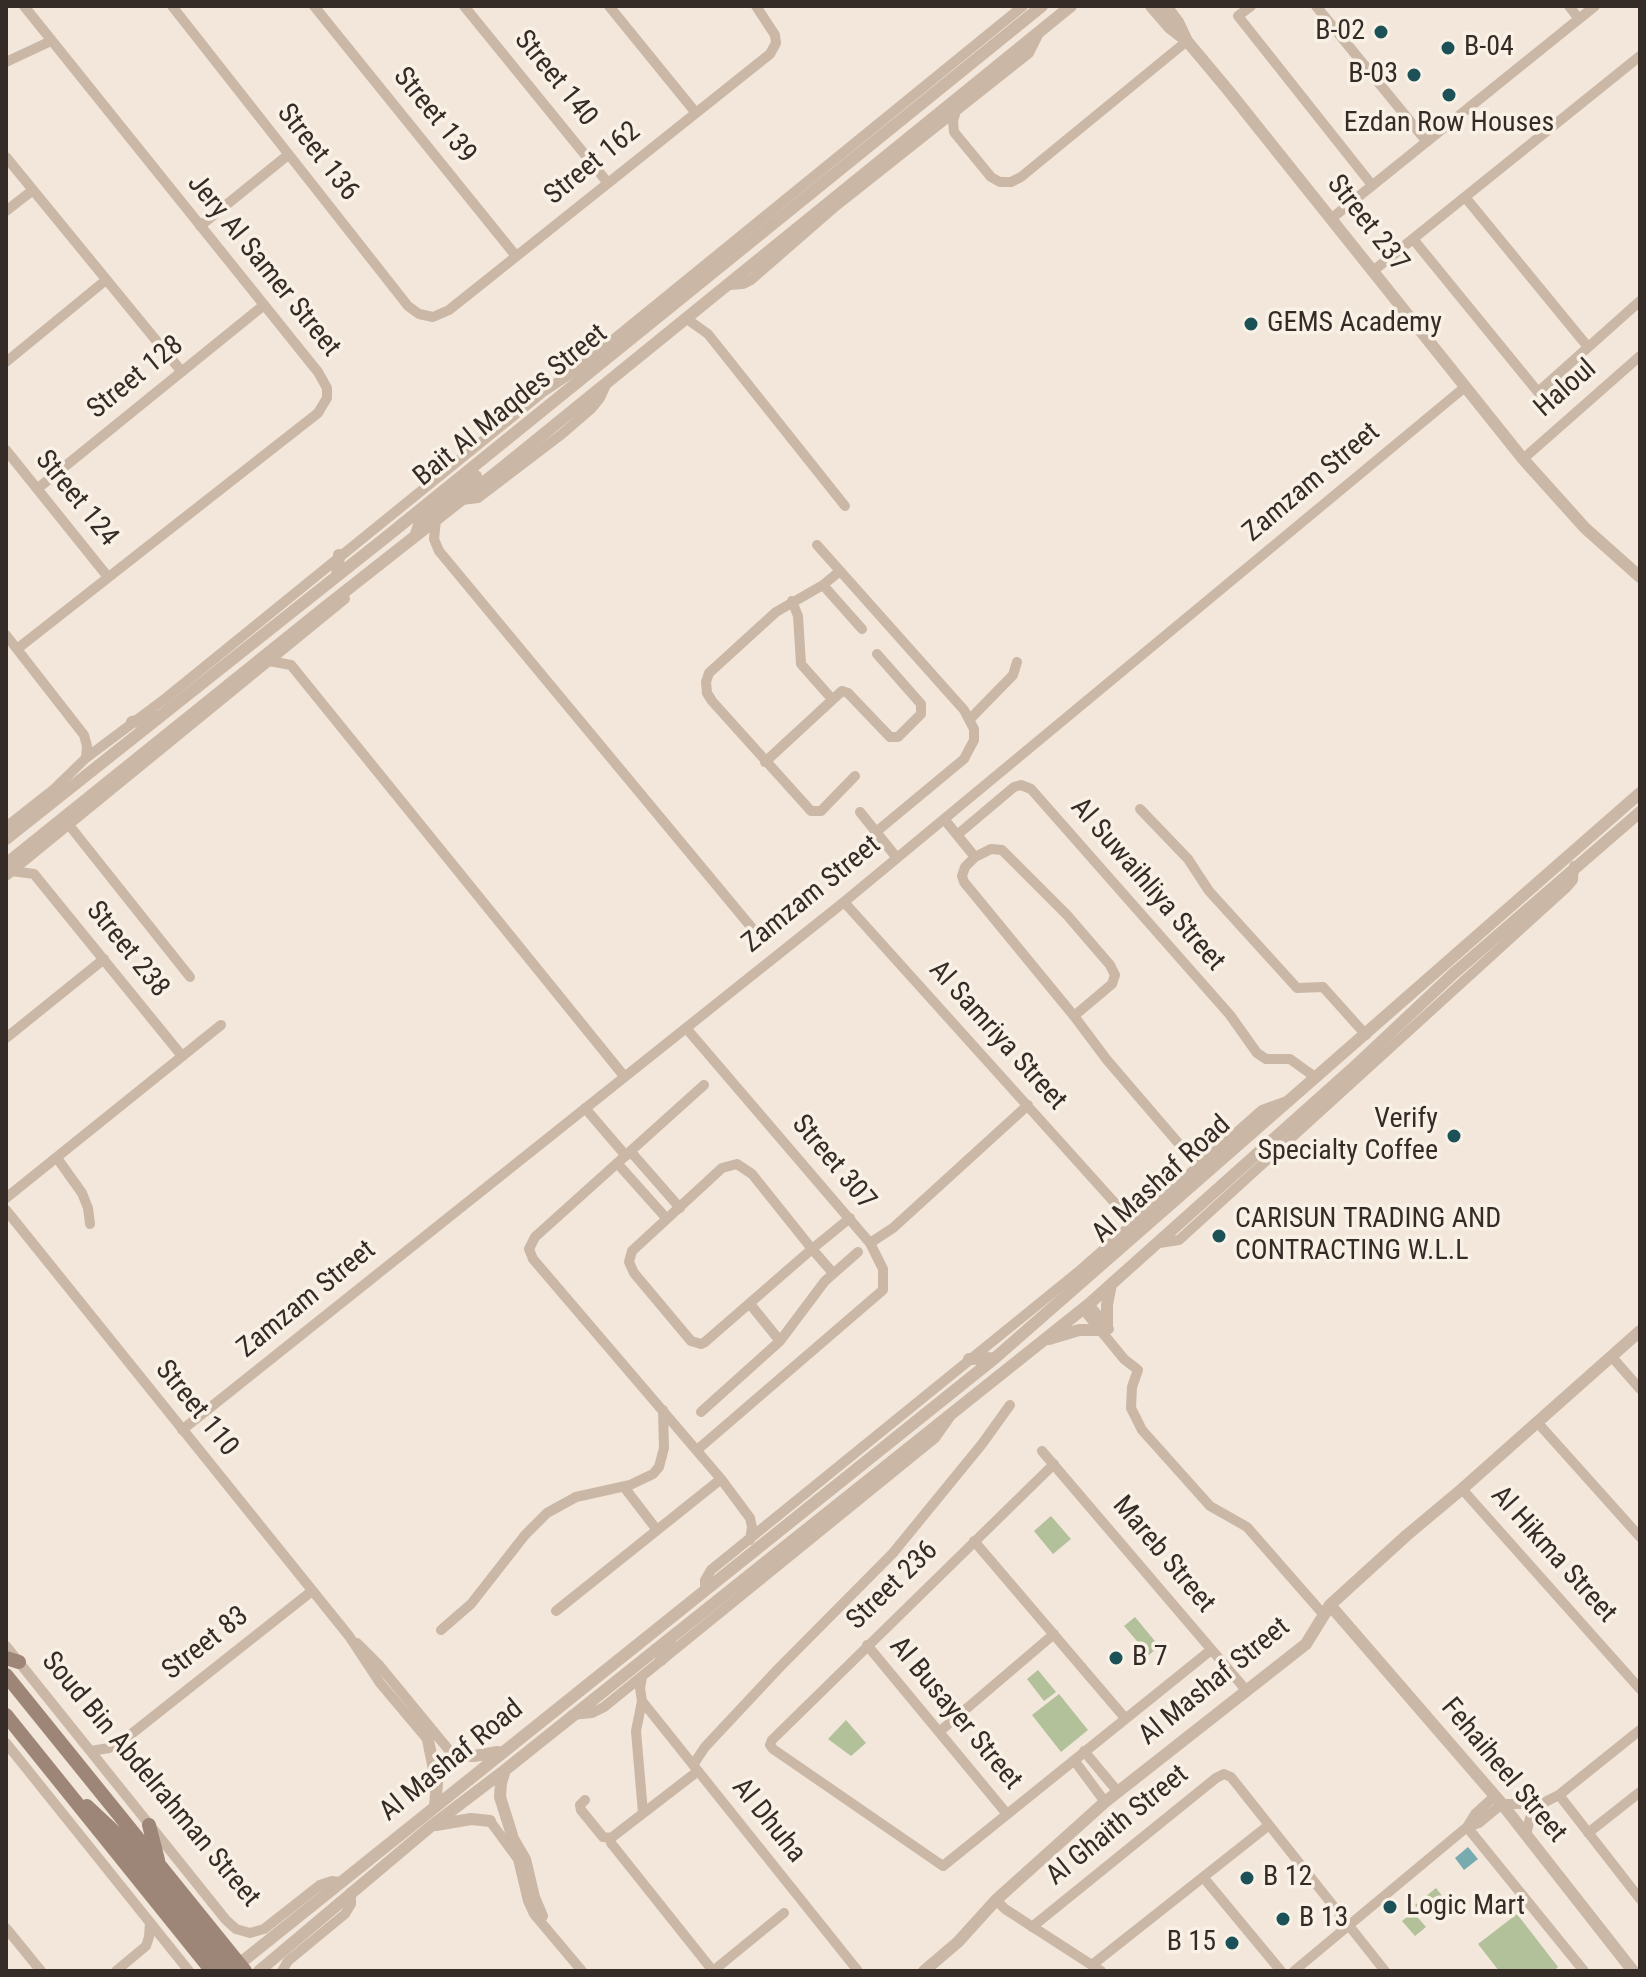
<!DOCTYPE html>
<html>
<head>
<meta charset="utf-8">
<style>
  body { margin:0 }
  #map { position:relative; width:1646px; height:1977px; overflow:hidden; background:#f2e7da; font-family:"Roboto Condensed",sans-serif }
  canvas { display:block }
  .frame { position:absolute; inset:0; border:8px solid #362c27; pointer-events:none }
</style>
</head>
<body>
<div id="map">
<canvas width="1646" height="1977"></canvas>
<div class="frame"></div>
</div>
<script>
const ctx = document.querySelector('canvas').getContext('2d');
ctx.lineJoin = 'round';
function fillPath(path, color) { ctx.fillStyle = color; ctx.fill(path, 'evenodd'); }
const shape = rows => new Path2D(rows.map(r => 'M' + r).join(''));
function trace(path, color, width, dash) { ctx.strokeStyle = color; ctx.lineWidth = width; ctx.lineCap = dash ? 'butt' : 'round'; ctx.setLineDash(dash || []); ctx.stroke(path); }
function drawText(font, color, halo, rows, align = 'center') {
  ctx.font = font + ' "Roboto Condensed",sans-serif'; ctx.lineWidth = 7; ctx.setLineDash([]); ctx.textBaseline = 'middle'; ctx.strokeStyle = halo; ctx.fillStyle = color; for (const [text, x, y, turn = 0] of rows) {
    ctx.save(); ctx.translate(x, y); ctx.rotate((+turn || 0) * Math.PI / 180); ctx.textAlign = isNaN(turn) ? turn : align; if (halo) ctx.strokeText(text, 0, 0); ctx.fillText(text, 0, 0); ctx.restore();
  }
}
fillPath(shape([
  [1051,1516,1071,1539,1053,1554,1034,1531],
  [1135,1617,1159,1646,1149,1655,1124,1626],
  [1038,1670,1056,1692,1044,1701,1027,1679],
  [1059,1694,1088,1730,1061,1752,1032,1715],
  [846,1720,866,1743,851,1756,828,1739],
  [1436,1888,1443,1897,1423,1914,1415,1905],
  [1413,1912,1426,1927,1415,1936,1402,1921],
  [1517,1914,1558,1967,1554,1971,1499,1971,1478,1944]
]), '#b2c19a');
fillPath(shape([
  [1468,1847,1478,1859,1464,1870,1455,1858]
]), '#78abaf');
trace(shape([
  [172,6,408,306,419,314,433,317,449,310,770,54,776,43,775,35,756,6],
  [314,6,516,256],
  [464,6,608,183],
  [609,6,696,113],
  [1251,6,1238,16,1372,185],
  [1316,6,1427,142],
  [1569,6,1579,19],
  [6,62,51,41],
  [956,111,953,121,954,132,991,177,1000,182,1011,182,1021,177,1187,41],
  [6,157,182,372],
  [1465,197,1588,347],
  [6,211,33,190],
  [1332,218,1595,6],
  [200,226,288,155],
  [1413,239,1538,392,1640,301],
  [1373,271,1640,56],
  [729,285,743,284,751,280,836,206,1029,53,1039,33],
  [687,319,708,334,845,506],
  [6,362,106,280],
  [6,450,108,577],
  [1523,459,1640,356],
  [37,489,264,305],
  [461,500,478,498,562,434,591,409,600,398,606,385],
  [436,520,434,539,439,551,752,928],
  [817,545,964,710,974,729,974,740,964,759,876,832],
  [840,571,823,585,776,612,709,673,706,682,707,693,712,701,811,811,821,811,855,776],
  [823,585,862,629],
  [792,601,798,616,801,664,832,699],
  [6,635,84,735,87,746,86,758],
  [17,649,318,413,327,398,327,388,318,372,24,6],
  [269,661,291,665,624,1076],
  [971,718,1013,675,1017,662],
  [765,762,842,691,848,693,890,737,898,737,921,714,921,704,877,654],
  [1140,809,1188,859,1209,891,1297,988,1323,987,1366,1035],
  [860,812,897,858],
  [944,819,975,857,991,849,1002,850,1067,915,1110,965,1115,975,1112,984,1074,1016,1107,1060,1198,1166],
  [69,825,190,977],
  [6,827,53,790,86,758,166,698,543,392,576,370,1023,6],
  [957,835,1014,787,1021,785,1031,789,1230,1015,1257,1053,1266,1059,1290,1059,1315,1077],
  [975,857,965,867,962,876,964,882,1074,1016],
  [12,871,34,874,182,1056],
  [6,876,345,599],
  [844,902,1114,1202,1127,1210,1142,1214],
  [686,1028,870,1243,893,1228,1028,1105],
  [6,1038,104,959],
  [704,1085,535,1237,529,1249,533,1259,721,1479,750,1518,752,1527,750,1540],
  [585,1108,626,1156],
  [631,1152,680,1208],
  [57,1158,82,1193,88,1208,90,1224],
  [617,1163,667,1219],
  [6,1198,221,1025],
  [6,1210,349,1636,380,1683,428,1740],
  [1159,1243,1179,1240,1567,887,1573,880,1574,866],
  [833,1273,812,1249,752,1174,737,1164,722,1168,632,1251,629,1262,634,1273,691,1341,701,1344,705,1342,812,1249,850,1218],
  [750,1304,780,1341],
  [1089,1304,1109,1329],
  [1083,1309,1124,1359,1138,1370],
  [1612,1357,1640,1389],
  [1138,1370,1132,1387,1131,1408,1142,1430,1210,1506,1247,1527,1324,1615],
  [701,1412,780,1341,825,1281,858,1252],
  [1537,1422,1640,1537],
  [182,1430,844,902,1465,387],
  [697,1450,883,1290,883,1269,870,1243],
  [1042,1451,1246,1690],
  [1054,1464,772,1740,770,1745,773,1749,943,1866,1211,1650],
  [624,1487,657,1530],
  [1462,1489,1640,1689],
  [974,1541,1125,1718],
  [705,1591,705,1580,711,1570,1078,1272,1262,1110,1287,1101],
  [556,1611,721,1479],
  [441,1630,471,1604,525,1535,547,1513,576,1497,630,1485,653,1474,659,1467,664,1448,663,1410],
  [357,1643,379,1665,453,1755],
  [867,1645,1007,1814],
  [6,1646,226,1920,236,1929,250,1933,264,1929,320,1885,332,1881,340,1882],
  [642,1677,640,1688,642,1701,858,1971],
  [642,1701,636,1731,643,1813],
  [572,1715,592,1713,604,1707,935,1438,952,1414],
  [939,1732,1054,1634],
  [6,1743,189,1971],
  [91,1751,109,1748,130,1735,312,1591],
  [1084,1751,1118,1792],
  [1074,1760,1105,1802],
  [693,1765,705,1747,778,1669,893,1553,982,1444,1010,1405],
  [1559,1795,1640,1899],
  [585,1800,580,1805,581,1810,603,1837,611,1838],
  [490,1821,518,1859,528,1901,534,1914,582,1971],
  [1467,1827,1479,1823,1502,1804,1541,1804,1559,1795,1640,1730],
  [1467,1827,1584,1971],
  [1588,1833,1640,1792],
  [512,1835,526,1859,535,1897,543,1916],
  [1526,1835,1530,1818,1541,1804],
  [611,1838,611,1843,713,1971],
  [611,1838,698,1771],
  [1203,1877,1281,1971],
  [996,1900,1005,1909,1101,1971],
  [1032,1927,1216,1778,1224,1774,1231,1777,1385,1971],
  [6,1928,41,1971],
  [1092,1965,1269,1825],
  [116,1971,146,1946,149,1937,150,1922],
  [282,1971,288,1961,345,1914,351,1904,351,1892],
  [713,1971,784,1913],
  [1294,1971,1467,1827,1475,1814,1495,1796]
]), '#cab7a6', 10);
trace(shape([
  [1151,6,1170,28,1187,41,1228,90,1523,459,1585,528,1640,577],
  [1166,6,1178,22,1187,41],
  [416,534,420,522,476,476],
  [337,576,339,555],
  [132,722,157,717],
  [6,839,390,534,1042,6],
  [6,864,324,608,498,471,1071,6],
  [1107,1326,1107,1305,1111,1284],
  [1049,1339,1079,1330,1101,1330],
  [969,1359,995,1358],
  [1330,1605,1502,1804,1633,1971],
  [661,1660,671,1638],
  [428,1740,437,1784,435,1805],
  [453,1755,474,1756,498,1752],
  [505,1770,501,1783,500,1797,512,1835],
  [436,1825,471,1819,490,1821],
  [233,1969,995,1358,1640,793],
  [259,1971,430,1827,505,1770,1089,1304,1353,1068,1453,974,1640,812],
  [924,1971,958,1942,996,1900,1105,1802,1306,1644,1330,1605,1407,1535,1462,1489,1640,1331]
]), '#cab7a6', 12);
trace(shape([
  [6,1658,19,1662],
  [6,1675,245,1971],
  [6,1715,212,1971],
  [87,1806,117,1834,228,1971],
  [149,1825,158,1860]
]), '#9d8677', 14);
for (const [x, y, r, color] of [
  [1381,32,8,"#1c5157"],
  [1448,48,8,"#1c5157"],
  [1414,75,8,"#1c5157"],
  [1449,95,8,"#1c5157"],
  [1251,324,8,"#1c5157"],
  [1454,1136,8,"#1c5157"],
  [1219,1236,8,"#1c5157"],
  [1116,1658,8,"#1c5157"],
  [1247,1878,8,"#1c5157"],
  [1390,1907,8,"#1c5157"],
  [1283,1919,8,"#1c5157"],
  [1232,1943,8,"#1c5157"]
]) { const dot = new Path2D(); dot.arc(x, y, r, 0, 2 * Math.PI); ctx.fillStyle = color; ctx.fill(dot); trace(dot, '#f9f1e6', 3); }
drawText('28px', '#362c27', '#f9f1e6', [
  ["B-02",1365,32,"right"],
  ["B-04",1464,48],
  ["B-03",1398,75,"right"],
  ["Ezdan Row Houses",1449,124,"center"],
  ["GEMS Academy",1267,324],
  ["Verify",1438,1120,"right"],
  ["Specialty Coffee",1438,1152,"right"],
  ["CARISUN TRADING AND",1235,1220],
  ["CONTRACTING W.L.L",1235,1252],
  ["B 7",1132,1658],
  ["B 12",1263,1878],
  ["Logic Mart",1406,1907],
  ["B 13",1299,1919],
  ["B 15",1216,1943,"right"]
], 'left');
drawText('28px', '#362c27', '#f9f1e6', [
  ["Street 140",555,79,51],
  ["Street 139",434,116,51],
  ["Street 136",317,153,52],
  ["Street 162",593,164,-39],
  ["Street 237",1367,224,52],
  ["Jery Al Samer Street",263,266,51],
  ["Street 128",136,378,-39],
  ["Haloul",1566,389,-41],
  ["Bait Al Maqdes Street",511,406,-39],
  ["Zamzam Street",1312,483,-40],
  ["Street 124",76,499,51],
  ["Al Suwaihliya Street",1147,885,49],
  ["Zamzam Street",812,895,-39],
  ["Street 238",127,950,51],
  ["Al Samriya Street",997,1036,48],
  ["Street 307",833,1163,50],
  ["Al Mashaf Road",1162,1180,-42],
  ["Zamzam Street",307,1300,-39],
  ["Street 110",196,1409,51],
  ["Mareb Street",1163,1555,50],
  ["Al Hikma Street",1553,1555,48],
  ["Street 236",893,1586,-44],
  ["Street 83",206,1644,-38],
  ["Al Mashaf Street",1215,1682,-39],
  ["Al Busayer Street",955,1714,50],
  ["Al Mashaf Road",452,1761,-39],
  ["Fehaiheel Street",1503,1771,50],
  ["Soud Bin Abdelrahman Street",150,1780,50],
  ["Al Dhuha",768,1821,51],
  ["Al Ghaith Street",1118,1826,-39]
]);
</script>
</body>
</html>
